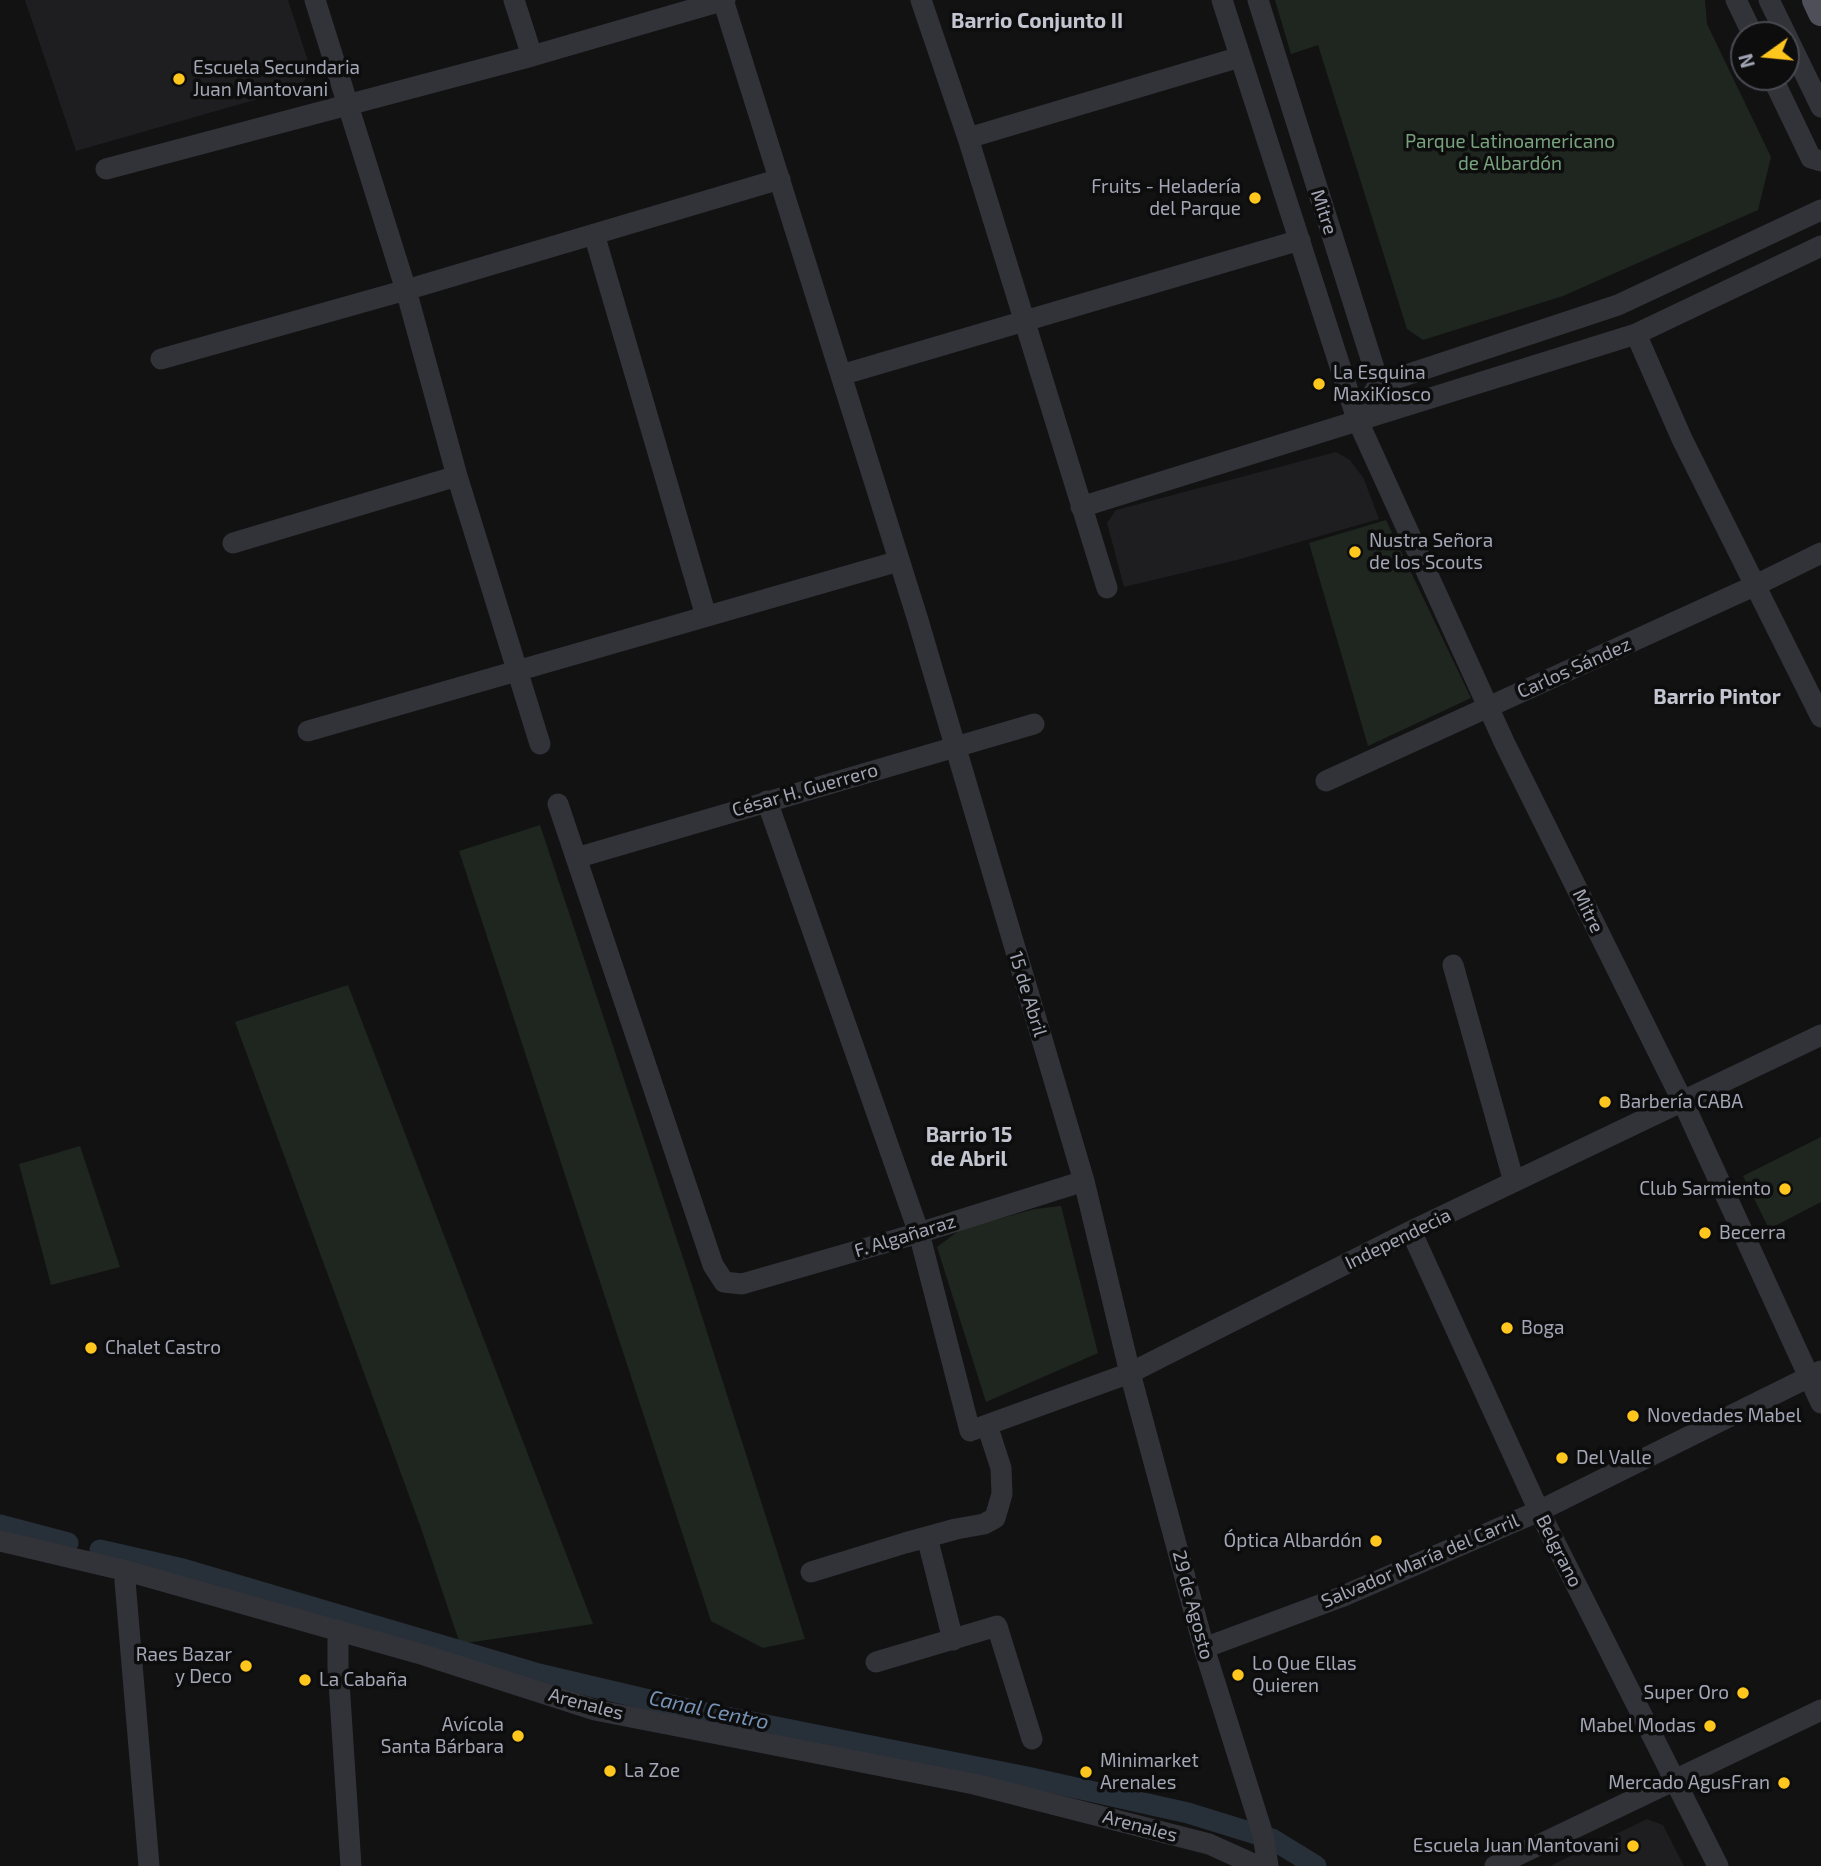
<!DOCTYPE html>
<html>
<head>
<meta charset="utf-8">
<style>
  body { margin:0 }
  #map { position:relative; width:1821px; height:1866px; overflow:hidden; background:#121213; font-family:"Exo 2",sans-serif }
  canvas { display:block }
  .north { position:absolute; left:1730px; top:21px; width:70px; height:70px; box-sizing:border-box; background:#0d0d0e; border:2px solid #494a51; border-radius:50%; rotate:255deg; font-size:19px; font-weight:700; line-height:28px; text-align:center; color:#a2a6b5 }
  .north::after { content:''; display:block; margin:auto; width:24px; height:32px; background:#ffc61e; clip-path:polygon(50% 0,100% 100%,50% 72%,0 100%) }
</style>
</head>
<body>
<div id="map">
<canvas width="1821" height="1866"></canvas>
<div class="north">N</div>
</div>
<script>
const ctx = document.querySelector('canvas').getContext('2d');
ctx.lineJoin = 'round';
function fillPath(path, color) { ctx.fillStyle = color; ctx.fill(path, 'evenodd'); }
const shape = rows => new Path2D(rows.map(r => 'M' + r).join(''));
function trace(path, color, width, dash) { ctx.strokeStyle = color; ctx.lineWidth = width; ctx.lineCap = dash ? 'butt' : 'round'; ctx.setLineDash(dash || []); ctx.stroke(path); }
function drawText(font, color, halo, rows, align = 'center') {
  ctx.font = font + ' "Exo 2",sans-serif'; ctx.lineWidth = 7; ctx.setLineDash([]); ctx.textBaseline = 'middle'; ctx.strokeStyle = halo; ctx.fillStyle = color; for (const [text, x, y, turn = 0] of rows) {
    ctx.save(); ctx.translate(x, y); ctx.rotate((+turn || 0) * Math.PI / 180); ctx.textAlign = isNaN(turn) ? turn : align; if (halo) ctx.strokeText(text, 0, 0); ctx.fillText(text, 0, 0); ctx.restore();
  }
}
fillPath(shape([
  [25,0,288,0,311,70,300,87,76,151],
  [1336,452,1350,460,1364,479,1379,519,1237,560,1124,587,1107,523,1116,510],
  [1647,1819,1663,1825,1684,1866,1550,1866]
]), '#1e1e20');
fillPath(shape([
  [1275,0,1705,0,1707,24,1771,157,1758,210,1563,296,1423,340,1407,329,1318,45,1291,54],
  [1386,520,1471,698,1368,746,1309,543],
  [540,825,691,1282,805,1639,763,1648,711,1621,459,851],
  [348,985,593,1624,460,1644,421,1528,235,1022],
  [1821,1137,1821,1202,1769,1229,1743,1176],
  [80,1146,120,1267,51,1285,19,1164],
  [1061,1206,1098,1353,986,1402,937,1247,961,1229,1035,1209]
]), '#1e261f');
trace(shape([
  [0,1525,68,1543],
  [100,1550,183,1569,539,1674,696,1711,1027,1777,1188,1813,1272,1839,1316,1866]
]), '#272f38', 21);
trace(shape([
  [315,0,406,290,457,476,540,744],
  [514,0,532,56],
  [723,0,917,617,1084,1181,1130,1373,1204,1648,1263,1835,1268,1866],
  [921,0,968,138,1107,588],
  [1222,0,1357,419,1505,744,1683,1102,1821,1403],
  [1258,0,1379,384,1357,419],
  [1736,0,1753,35],
  [1769,0,1821,107],
  [1772,77,1811,158,1821,161],
  [968,138,1240,57],
  [106,169,532,56,725,0],
  [594,234,706,616],
  [1636,334,1682,439,1821,717],
  [161,359,406,290,780,179],
  [841,375,1300,240],
  [1379,384,1618,305,1821,210],
  [1081,507,1636,334,1821,246],
  [233,543,457,476],
  [308,731,899,561],
  [1326,781,1756,585,1821,553],
  [767,801,919,1233,970,1431,1130,1373,1411,1231,1821,1035],
  [558,804,713,1265,724,1282,742,1284,919,1233,1084,1181],
  [576,858,1034,724],
  [1453,965,1514,1182],
  [1411,1231,1539,1511,1718,1866],
  [927,1537,953,1640],
  [0,1541,127,1571,424,1655,595,1710,974,1784,1209,1844,1258,1866],
  [127,1571,125,1581,149,1866],
  [811,1572,905,1543,956,1529,984,1524,995,1518,1002,1494,1001,1468,987,1425],
  [338,1630,338,1667,351,1866],
  [1204,1648,1341,1597,1539,1511,1821,1371],
  [876,1662,997,1626,1032,1739],
  [1495,1866,1821,1710]
]), '#323339', 21);
trace(shape([
  [1815,0,1821,13]
]), '#4e4f58', 26);
for (const [x, y, r, color] of [
  [179,79,7,"#ffc61e"],
  [1255,198,7,"#ffc61e"],
  [1319,384,7,"#ffc61e"],
  [1355,552,7,"#ffc61e"],
  [1605,1102,7,"#ffc61e"],
  [1785,1189,7,"#ffc61e"],
  [1705,1233,7,"#ffc61e"],
  [1507,1328,7,"#ffc61e"],
  [91,1348,7,"#ffc61e"],
  [1633,1416,7,"#ffc61e"],
  [1562,1458,7,"#ffc61e"],
  [1376,1541,7,"#ffc61e"],
  [246,1666,7,"#ffc61e"],
  [1238,1675,7,"#ffc61e"],
  [305,1680,7,"#ffc61e"],
  [1743,1693,7,"#ffc61e"],
  [1710,1726,7,"#ffc61e"],
  [518,1736,7,"#ffc61e"],
  [610,1771,7,"#ffc61e"],
  [1086,1772,7,"#ffc61e"],
  [1784,1783,7,"#ffc61e"],
  [1633,1846,7,"#ffc61e"]
]) { const dot = new Path2D(); dot.arc(x, y, r, 0, 2 * Math.PI); ctx.fillStyle = color; ctx.fill(dot); trace(dot, '#0d0d0e', 2.5); }
drawText('19px', '#a2a6b5', '#0d0d0e', [
  ["Escuela Secundaria",193,68],
  ["Juan Mantovani",193,90],
  ["Fruits - Heladería",1241,187,"right"],
  ["del Parque",1241,209,"right"],
  ["La Esquina",1333,373],
  ["MaxiKiosco",1333,395],
  ["Nustra Señora",1369,541],
  ["de los Scouts",1369,563],
  ["Barbería CABA",1619,1102],
  ["Club Sarmiento",1771,1189,"right"],
  ["Becerra",1719,1233],
  ["Boga",1521,1328],
  ["Chalet Castro",105,1348],
  ["Novedades Mabel",1647,1416],
  ["Del Valle",1576,1458],
  ["Óptica Albardón",1362,1541,"right"],
  ["Raes Bazar",232,1655,"right"],
  ["y Deco",232,1677,"right"],
  ["Lo Que Ellas",1252,1664],
  ["Quieren",1252,1686],
  ["La Cabaña",319,1680],
  ["Super Oro",1729,1693,"right"],
  ["Avícola",504,1725,"right"],
  ["Santa Bárbara",504,1747,"right"],
  ["Mabel Modas",1696,1726,"right"],
  ["Minimarket",1100,1761],
  ["Arenales",1100,1783],
  ["La Zoe",624,1771],
  ["Mercado AgusFran",1770,1783,"right"],
  ["Escuela Juan Mantovani",1619,1846,"right"]
], 'left');
drawText('19px', '#77a27d', '#0d0d0e', [
  ["Parque Latinoamericano",1510,142],
  ["de Albardón",1510,164]
]);
drawText('19px', '#a2a6b5', '#0d0d0e', [
  ["Mitre",1324,212,72],
  ["Carlos Sández",1574,668,-24],
  ["César H. Guerrero",805,790,-16],
  ["Mitre",1588,911,64],
  ["15 de Abril",1028,994,73],
  ["F. Algañaraz",905,1236,-17],
  ["Independecia",1398,1239,-26],
  ["Belgrano",1559,1551,63],
  ["Salvador María del Carril",1420,1561,-23],
  ["29 de Agosto",1193,1605,75],
  ["Arenales",586,1704,15],
  ["Arenales",1140,1826,15]
]);
drawText('bold 21px', '#c3c6d1', '#0d0d0e', [
  ["Barrio Conjunto II",1037,21],
  ["Barrio Pintor",1717,697],
  ["Barrio 15",969,1135],
  ["de Abril",969,1159]
]);
drawText('italic 21px', '#7692b4', '#0d0d0e', [
  ["Canal Centro",709,1710,12]
]);
</script>
</body>
</html>
